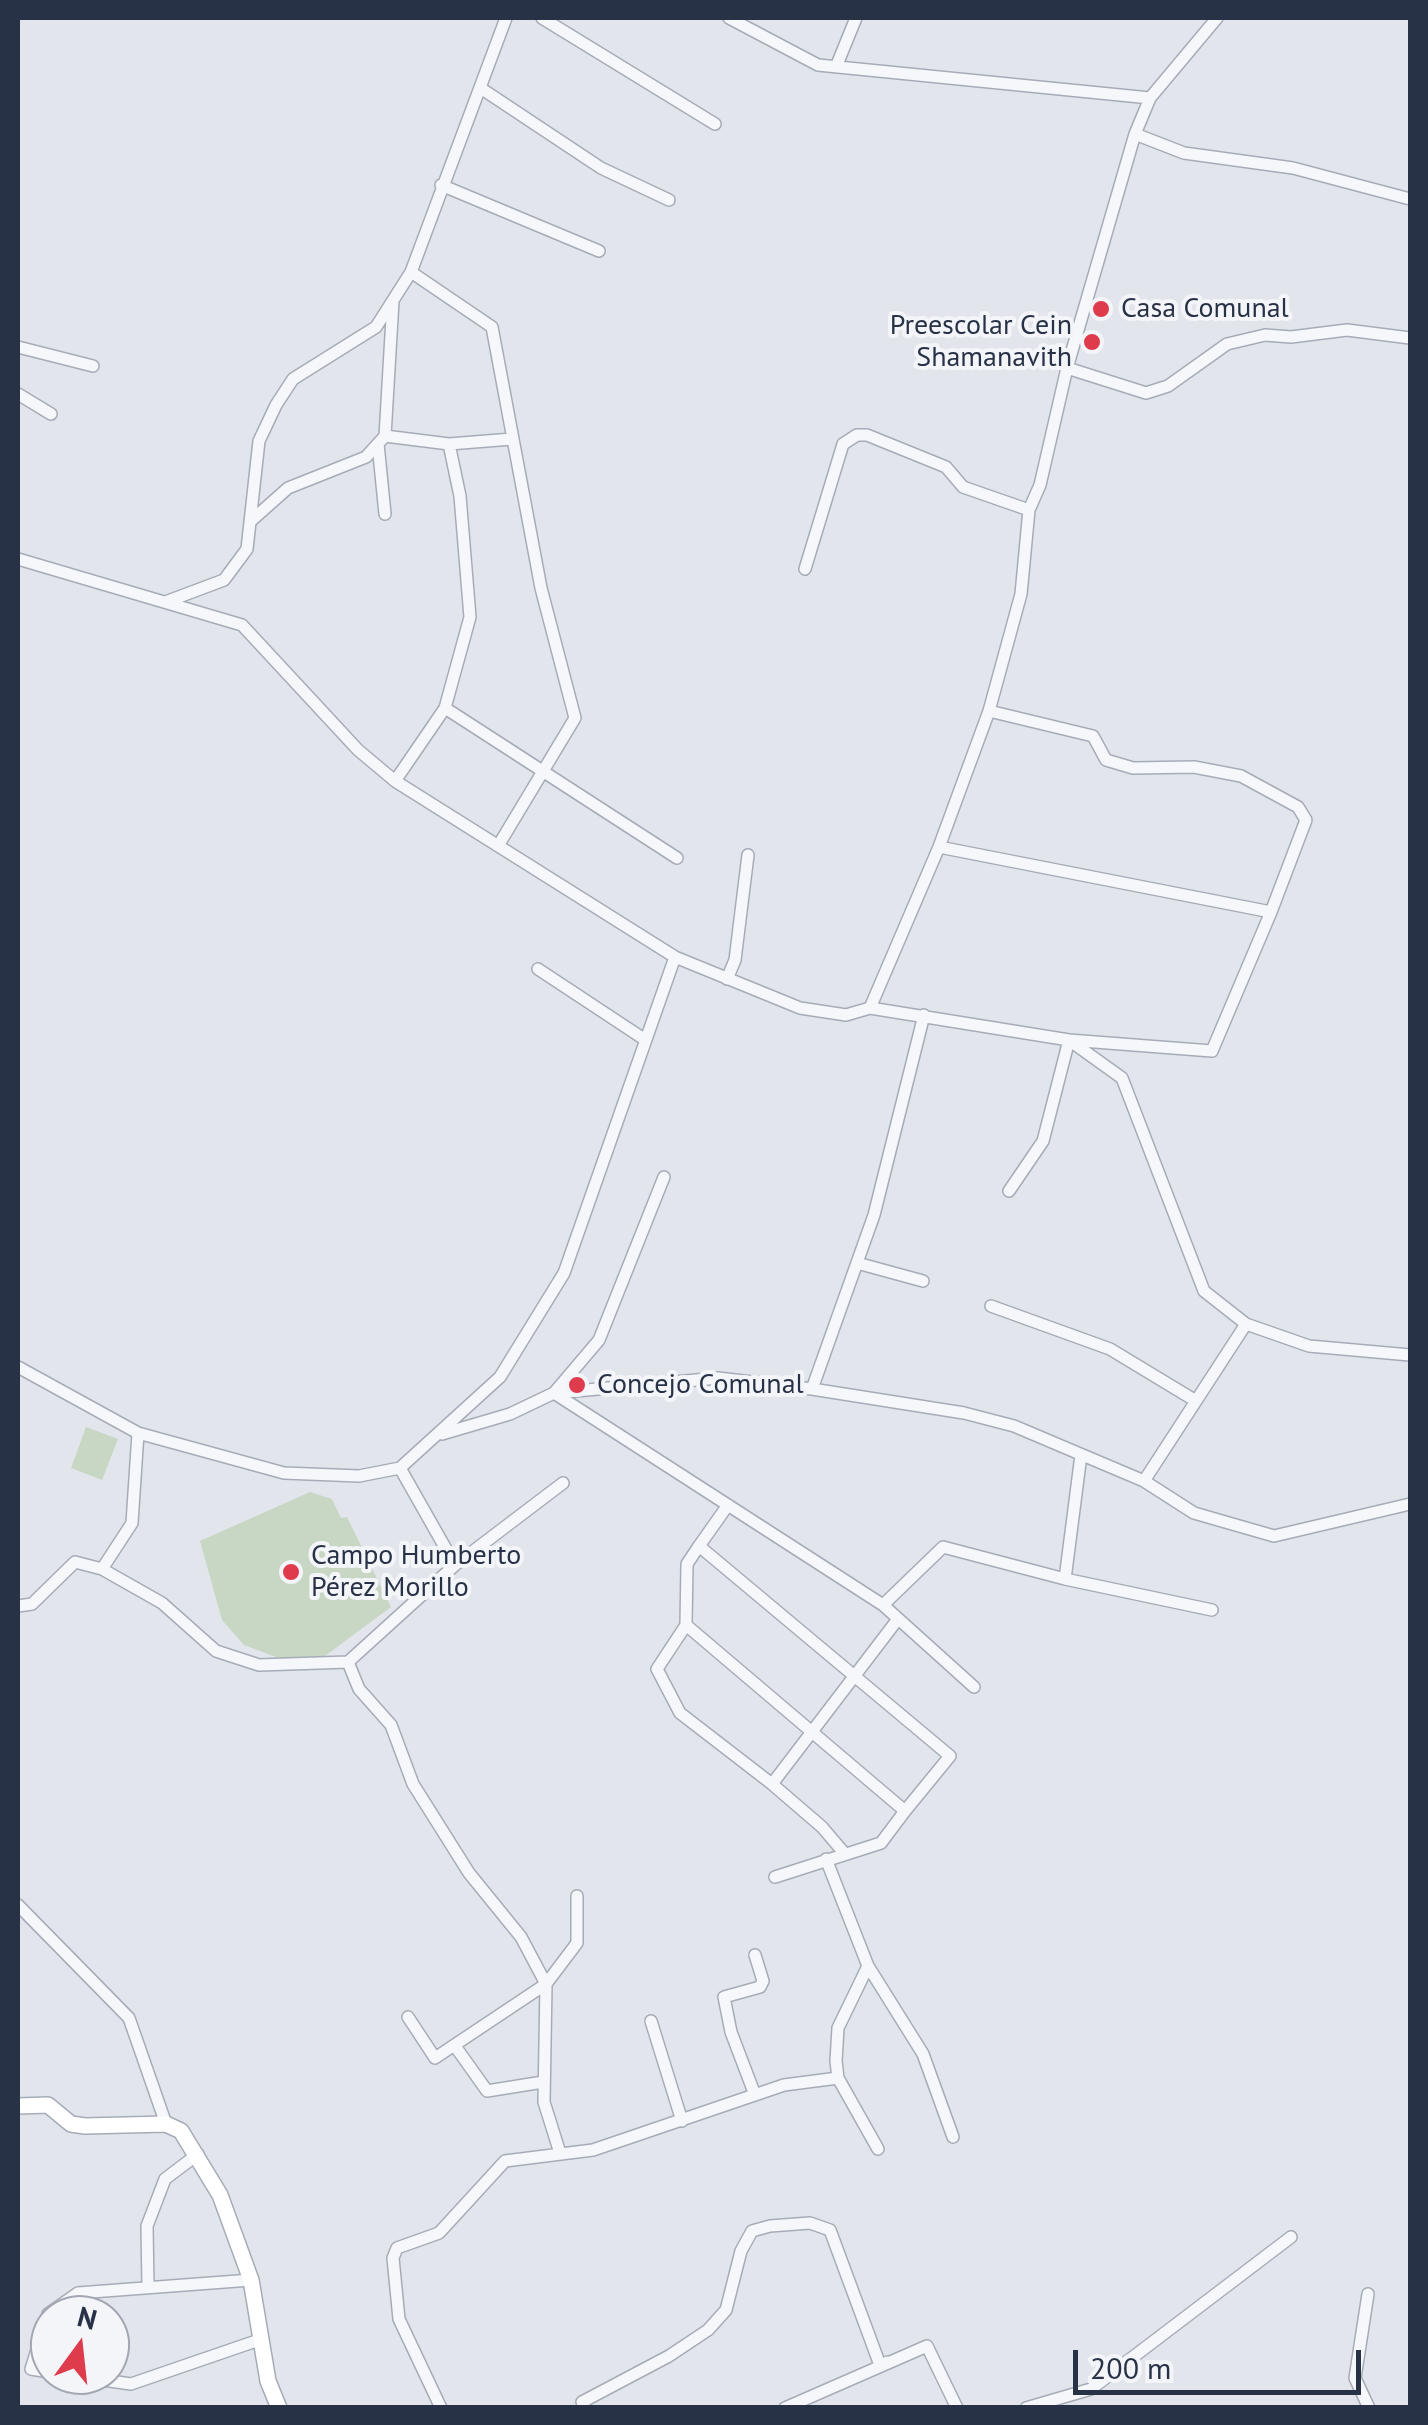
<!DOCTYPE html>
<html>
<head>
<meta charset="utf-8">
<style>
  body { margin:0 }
  #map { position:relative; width:1428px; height:2425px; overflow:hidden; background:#e2e6ec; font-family:"PT Sans",sans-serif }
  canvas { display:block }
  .frame { position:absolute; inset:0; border:20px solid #283247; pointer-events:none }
  .north { position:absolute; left:30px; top:2295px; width:100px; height:100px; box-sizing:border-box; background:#f3f5f9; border:2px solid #a2a7b2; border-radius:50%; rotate:15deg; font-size:28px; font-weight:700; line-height:40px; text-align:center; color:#283247 }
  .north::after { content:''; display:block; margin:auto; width:35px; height:45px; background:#de3b4d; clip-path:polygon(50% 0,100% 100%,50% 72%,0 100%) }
  .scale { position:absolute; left:1073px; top:2350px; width:288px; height:45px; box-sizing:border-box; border:5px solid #283247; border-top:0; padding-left:12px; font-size:30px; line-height:35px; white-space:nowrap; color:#283247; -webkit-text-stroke:8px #f3f5f9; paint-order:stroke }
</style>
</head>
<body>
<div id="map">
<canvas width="1428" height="2425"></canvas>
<div class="frame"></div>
<div class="north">N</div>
<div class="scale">200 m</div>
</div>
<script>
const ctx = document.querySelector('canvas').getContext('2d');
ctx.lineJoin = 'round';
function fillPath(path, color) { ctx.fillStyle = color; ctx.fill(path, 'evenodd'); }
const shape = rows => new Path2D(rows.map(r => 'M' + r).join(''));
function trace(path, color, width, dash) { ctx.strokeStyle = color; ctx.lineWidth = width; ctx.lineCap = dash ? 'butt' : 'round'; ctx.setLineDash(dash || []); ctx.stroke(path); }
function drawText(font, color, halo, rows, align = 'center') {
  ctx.font = font + ' "PT Sans",sans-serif'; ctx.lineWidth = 8; ctx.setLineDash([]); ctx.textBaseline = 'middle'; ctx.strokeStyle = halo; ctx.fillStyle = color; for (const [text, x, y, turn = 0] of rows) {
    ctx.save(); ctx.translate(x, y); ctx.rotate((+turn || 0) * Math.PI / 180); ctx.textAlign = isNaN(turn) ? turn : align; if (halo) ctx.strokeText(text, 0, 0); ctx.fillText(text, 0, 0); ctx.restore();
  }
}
fillPath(shape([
  [86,1427,118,1439,102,1480,71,1468],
  [310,1492,332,1499,341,1518,347,1517,391,1607,325,1656,284,1660,244,1645,222,1620,200,1541]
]), '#c7d7c3');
const street = shape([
  [542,18,715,124],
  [729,18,818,65,1150,98],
  [836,67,856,18],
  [482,89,601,168,669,200],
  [1135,134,1184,153,1293,168,1410,199],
  [441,185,599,251],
  [411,272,492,327,541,588,575,718,498,846],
  [18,347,93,366],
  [1067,368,1146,393,1168,386,1227,344,1265,335,1291,337,1347,330,1410,338],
  [18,394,51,414],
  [385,436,449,444,512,439],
  [378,444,385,514],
  [252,520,288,488,366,457,385,436,393,301],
  [18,559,242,625,358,750,395,781,675,957,800,1008,846,1015,870,1008,939,847,989,711,1021,594,1029,510,1040,485,1067,368,1135,134,1150,98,1217,18],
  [805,569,843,444,857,435,867,435,946,467,963,487,1029,510],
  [168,601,224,580,247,549,259,441,276,405,293,379,376,327,411,272,506,18],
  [445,708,677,858],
  [989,711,1093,736,1106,760,1133,768,1194,767,1241,776,1298,807,1306,820,1271,912],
  [395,781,445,708,470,617,460,496,449,444],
  [538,969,644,1039],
  [727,979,735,960,748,855],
  [870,1008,1069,1040,1212,1051,1271,912,939,847],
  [664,1177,599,1340,554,1393,718,1378,812,1389,964,1413,1014,1426,1144,1481,1246,1324,1204,1291,1122,1078,1069,1040,1043,1141,1009,1191],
  [857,1263,923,1281],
  [991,1306,1110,1349,1196,1401],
  [1246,1324,1309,1346,1410,1355],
  [18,1367,138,1433,284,1473,359,1476,400,1468,500,1377,564,1273,675,957],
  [812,1389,874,1215,924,1015],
  [138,1433,132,1523,102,1569,162,1603,216,1651,259,1665,348,1662,455,1565,400,1468],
  [442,1434,510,1414,554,1393,883,1605,943,1547,1065,1579],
  [1081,1455,1065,1579,1212,1610],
  [1144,1481,1194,1513,1274,1536,1410,1504],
  [699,1546,950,1756,905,1811,686,1625,687,1564,699,1546,728,1505],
  [455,1565,563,1483],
  [883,1605,974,1687],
  [18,1606,32,1604,75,1562,102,1569],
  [686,1625,657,1669,680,1713,772,1784,822,1827,845,1854],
  [348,1662,359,1689,391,1725,413,1784,469,1873,521,1937,546,1984,435,2058,408,2017],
  [772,1784,898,1619],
  [826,1859,868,1966,923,2054,953,2137],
  [775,1877,881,1843,905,1811],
  [18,1905,129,2018,166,2124],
  [868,1966,838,2028,836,2061,838,2078,878,2149],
  [651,2021,682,2121],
  [455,2046,487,2091,543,2082],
  [755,2095,731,2032,724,1997,760,1987,763,1981,755,1955],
  [560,2153,544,2102,546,1984,577,1943,577,1896],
  [148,2287,147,2226,165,2179,198,2154],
  [1368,2294,1355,2378,1369,2408],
  [50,2372,31,2369,48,2314,78,2293,251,2280],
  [67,2375,131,2384,262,2339],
  [441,2408,399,2319,393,2258,397,2248,439,2233,505,2161,593,2150,784,2085,838,2078],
  [585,2408,582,2402,669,2356,708,2330,726,2310,741,2251,752,2231,770,2226,810,2223,830,2230,880,2365,888,2362],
  [785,2408,927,2346,957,2408],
  [1026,2408,1091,2389,1291,2237]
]);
const secondary = shape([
  [18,2106,48,2105,71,2124,85,2126,166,2124,181,2131,220,2195,251,2280,268,2381,279,2408]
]);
trace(street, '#a6acb7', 14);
trace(secondary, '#a6acb7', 18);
trace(street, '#f6f7fa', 11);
trace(secondary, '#fff', 15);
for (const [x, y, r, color] of [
  [1101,309,10,"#de3b4d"],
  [1092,342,10,"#de3b4d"],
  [577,1385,10,"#de3b4d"],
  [291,1572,10,"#de3b4d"]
]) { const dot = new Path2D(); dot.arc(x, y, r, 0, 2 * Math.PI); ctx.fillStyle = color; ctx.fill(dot); trace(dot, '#f3f5f9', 4); }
drawText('28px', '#283247', '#f3f5f9', [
  ["Casa Comunal",1121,309],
  ["Preescolar Cein",1072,326,"right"],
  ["Shamanavith",1072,358,"right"],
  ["Concejo Comunal",597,1385],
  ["Campo Humberto",311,1556],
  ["Pérez Morillo",311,1588]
], 'left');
</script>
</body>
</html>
